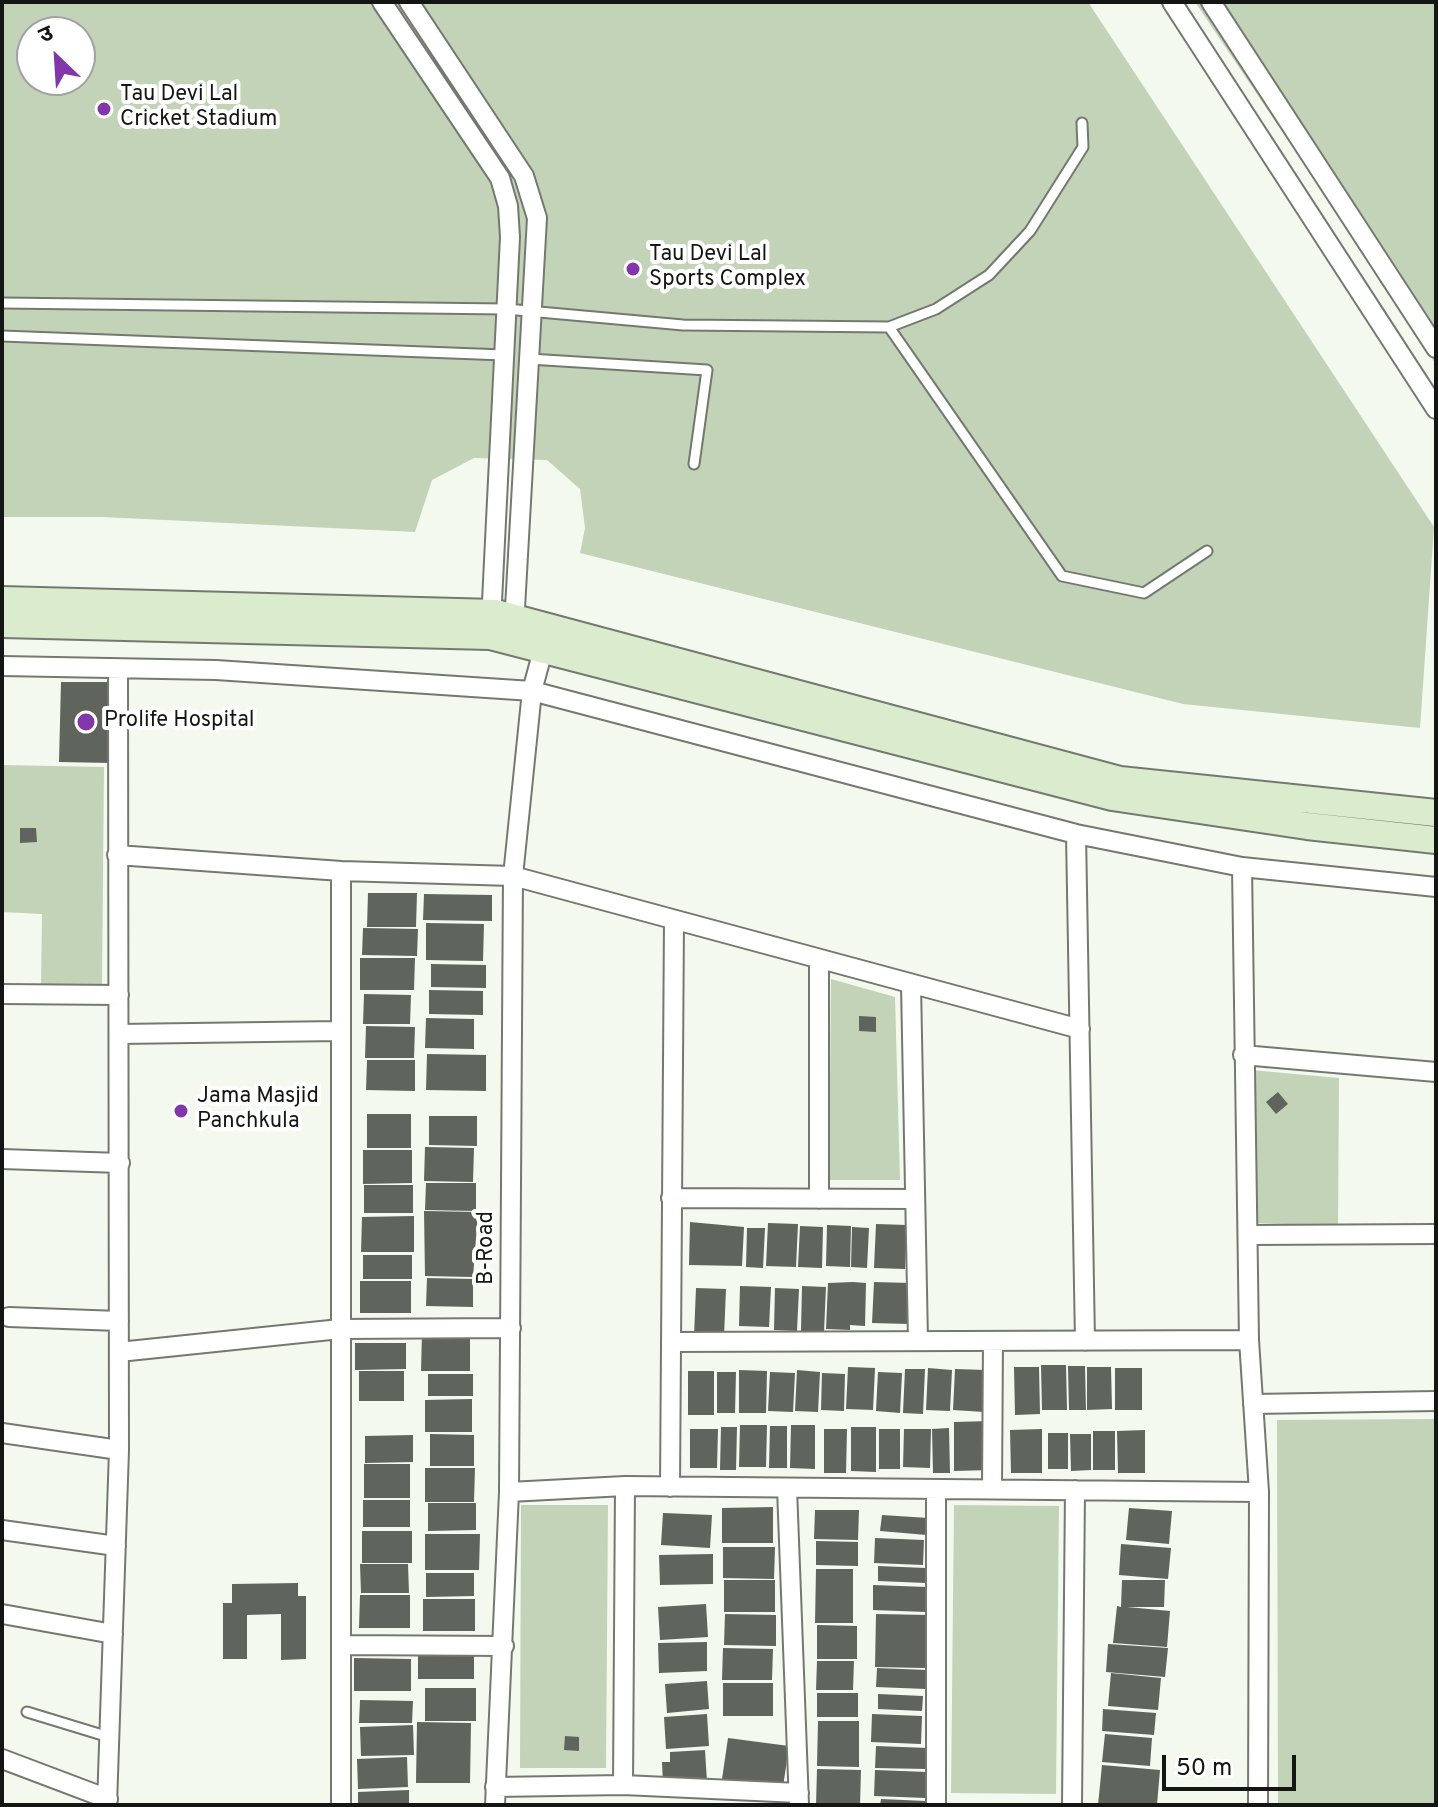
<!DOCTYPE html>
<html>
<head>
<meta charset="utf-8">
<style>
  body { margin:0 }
  #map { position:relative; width:1438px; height:1807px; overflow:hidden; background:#f3f9ee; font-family:Overpass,"Noto Sans Devanagari",sans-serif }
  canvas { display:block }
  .frame { position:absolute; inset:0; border:4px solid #141613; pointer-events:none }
  .north { position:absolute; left:16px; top:16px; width:80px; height:80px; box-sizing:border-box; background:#fff; border:2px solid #a1a2a1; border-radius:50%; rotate:335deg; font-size:22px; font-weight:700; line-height:32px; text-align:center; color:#141613 }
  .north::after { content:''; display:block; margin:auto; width:28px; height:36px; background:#8137a9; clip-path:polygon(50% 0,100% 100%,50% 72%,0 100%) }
  .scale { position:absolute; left:1162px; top:1755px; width:134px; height:36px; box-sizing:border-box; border:4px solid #141613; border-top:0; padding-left:10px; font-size:24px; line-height:28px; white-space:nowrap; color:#141613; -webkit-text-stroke:6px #fff; paint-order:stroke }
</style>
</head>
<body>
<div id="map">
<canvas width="1438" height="1807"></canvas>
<div class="frame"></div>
<div class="north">उ</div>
<div class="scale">50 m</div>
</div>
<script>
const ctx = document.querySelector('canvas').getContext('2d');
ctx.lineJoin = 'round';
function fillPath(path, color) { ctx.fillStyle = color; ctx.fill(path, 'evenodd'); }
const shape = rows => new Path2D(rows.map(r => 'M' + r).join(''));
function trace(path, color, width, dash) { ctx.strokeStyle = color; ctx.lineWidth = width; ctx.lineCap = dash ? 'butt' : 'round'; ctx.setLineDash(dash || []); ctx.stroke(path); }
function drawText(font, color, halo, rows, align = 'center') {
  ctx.font = font + ' Overpass,sans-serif'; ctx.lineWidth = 8; ctx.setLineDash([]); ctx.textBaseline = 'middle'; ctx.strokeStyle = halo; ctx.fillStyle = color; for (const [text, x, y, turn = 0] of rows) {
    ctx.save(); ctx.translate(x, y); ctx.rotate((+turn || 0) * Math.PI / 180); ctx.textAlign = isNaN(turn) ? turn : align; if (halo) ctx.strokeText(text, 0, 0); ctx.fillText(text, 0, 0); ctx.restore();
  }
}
fillPath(shape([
  [2,2,1088,2,1434,527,1420,728,1183,704,580,553,585,528,580,489,547,460,474,458,432,480,415,532,102,517,2,517],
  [32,32,80,32,80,80,32,80],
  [1195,2,1436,2,1436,365,1405,314],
  [2,765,104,767,102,985,41,988,42,914,2,912],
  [831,979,895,997,900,1180,829,1180],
  [1251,1070,1339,1078,1338,1226,1256,1223],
  [1436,1419,1436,1805,1278,1805,1277,1420],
  [521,1505,608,1505,606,1768,520,1768],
  [954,1505,1059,1506,1056,1794,951,1793]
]), '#c3d3b7');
fillPath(shape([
  [61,682,112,682,111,763,59,762],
  [20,828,36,828,37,842,20,843],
  [368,893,417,893,416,927,367,927],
  [424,894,492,895,492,921,423,920],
  [426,923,484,924,483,961,426,960],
  [363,928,418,929,417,956,362,955],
  [360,958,415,958,414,990,360,990],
  [431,964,486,965,486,988,431,987],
  [429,990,483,991,483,1015,429,1014],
  [364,994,411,995,410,1024,363,1024],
  [859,1016,876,1017,876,1032,859,1031],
  [426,1018,474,1019,474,1049,425,1048],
  [366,1026,415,1027,414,1058,365,1058],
  [427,1054,486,1055,486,1091,426,1090],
  [367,1060,415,1060,415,1091,366,1090],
  [1278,1092,1288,1104,1276,1114,1266,1102],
  [367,1114,411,1114,411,1148,367,1148],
  [429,1116,477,1116,477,1146,429,1145],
  [425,1147,474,1148,473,1182,424,1181],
  [363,1150,412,1150,412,1183,363,1184],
  [426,1183,476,1183,476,1211,425,1210],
  [364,1185,413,1185,413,1213,364,1213],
  [424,1211,478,1212,473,1277,425,1276],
  [414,1216,414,1252,361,1252,362,1217],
  [690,1222,744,1227,742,1266,689,1265],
  [768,1223,798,1224,796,1267,766,1266],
  [876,1224,907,1225,905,1269,874,1268],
  [827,1225,851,1226,850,1267,826,1266],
  [800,1226,823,1227,822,1268,798,1267],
  [852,1227,869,1228,867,1268,851,1267],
  [747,1228,765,1228,763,1268,746,1267],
  [363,1255,412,1255,412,1279,363,1279],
  [427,1278,473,1279,473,1307,426,1306],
  [360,1281,411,1281,411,1313,360,1313],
  [853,1282,866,1283,865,1326,850,1325,850,1330,826,1329,828,1283],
  [874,1282,911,1283,909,1324,872,1323],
  [740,1286,771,1287,769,1327,739,1326],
  [802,1286,826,1287,824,1332,801,1331],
  [696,1288,726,1289,724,1337,694,1336],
  [775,1288,799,1289,797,1331,774,1330],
  [422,1332,470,1332,470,1371,421,1371],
  [355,1343,406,1343,406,1369,355,1370],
  [1041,1365,1066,1365,1067,1410,1042,1410],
  [1068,1366,1085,1366,1086,1410,1069,1410],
  [848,1367,875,1368,873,1410,846,1409],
  [1014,1367,1039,1367,1040,1414,1015,1415],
  [1087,1367,1111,1367,1112,1409,1087,1410],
  [928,1368,952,1370,950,1411,926,1410],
  [1115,1368,1142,1368,1142,1410,1115,1410],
  [905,1369,925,1369,923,1414,903,1413],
  [955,1369,986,1370,984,1412,953,1410],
  [739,1370,767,1371,766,1413,739,1413],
  [797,1370,820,1372,818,1412,795,1411],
  [359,1371,404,1371,404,1401,359,1401],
  [688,1371,714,1371,714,1415,688,1415],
  [717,1372,736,1372,735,1413,717,1413],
  [770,1372,795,1373,793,1412,768,1411],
  [878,1372,902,1373,900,1413,876,1411],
  [822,1373,845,1374,844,1411,821,1410],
  [428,1374,473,1374,473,1396,428,1396],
  [472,1399,472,1432,425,1432,425,1400],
  [991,1421,992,1470,954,1471,954,1422],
  [740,1425,767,1425,766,1467,739,1467],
  [791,1425,815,1425,815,1469,790,1468],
  [770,1426,787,1426,787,1468,769,1468],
  [721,1427,737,1427,736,1470,720,1470],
  [851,1427,876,1427,876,1472,851,1471],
  [949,1428,950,1473,933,1473,932,1429],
  [690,1429,718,1429,717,1468,690,1468],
  [824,1429,847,1429,846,1473,824,1473],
  [879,1429,900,1429,900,1469,879,1469],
  [904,1429,931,1429,930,1468,903,1467],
  [1042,1429,1042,1473,1011,1473,1010,1430],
  [1145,1430,1145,1473,1118,1473,1117,1431],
  [1093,1431,1115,1431,1115,1470,1093,1470],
  [1048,1433,1068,1433,1068,1469,1048,1469],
  [430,1434,474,1435,474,1466,430,1466],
  [1070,1434,1091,1434,1091,1470,1071,1471],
  [413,1435,413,1462,365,1463,365,1436],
  [364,1464,410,1464,410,1498,364,1498],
  [425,1468,475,1468,474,1502,425,1502],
  [363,1500,410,1500,410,1527,363,1527],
  [428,1503,476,1503,476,1530,428,1531],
  [773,1507,773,1543,722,1543,722,1508],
  [1129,1508,1172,1511,1169,1544,1126,1540],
  [815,1510,859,1510,858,1540,814,1539],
  [663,1513,712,1515,710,1548,661,1545],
  [882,1515,929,1518,927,1535,880,1531],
  [362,1531,412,1531,412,1563,362,1563],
  [425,1534,480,1534,479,1570,425,1570],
  [875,1538,924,1540,923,1565,874,1563],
  [816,1541,858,1542,858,1566,816,1565],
  [1121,1544,1171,1548,1168,1579,1119,1575],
  [723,1547,775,1547,774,1579,723,1578],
  [713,1554,713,1584,660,1585,659,1555],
  [360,1564,408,1564,409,1593,361,1593],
  [878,1566,926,1568,926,1583,878,1581],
  [816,1569,853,1569,853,1623,815,1623],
  [426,1573,474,1573,474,1596,426,1597],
  [724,1580,775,1580,775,1612,724,1612],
  [1122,1580,1165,1580,1164,1607,1127,1607,1170,1611,1167,1647,1113,1643,1117,1606,1121,1607],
  [298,1583,298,1596,306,1596,306,1659,281,1660,281,1614,247,1615,247,1659,223,1659,223,1603,232,1603,232,1584],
  [873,1585,927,1587,926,1612,873,1610],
  [360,1595,410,1595,410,1628,359,1628],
  [423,1599,475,1599,475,1631,423,1631],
  [706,1604,708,1637,660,1640,658,1607],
  [725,1614,776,1615,776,1646,724,1645],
  [876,1614,929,1615,925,1668,875,1667],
  [817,1625,857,1626,857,1659,817,1659],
  [707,1642,707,1671,659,1673,658,1643],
  [1108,1644,1168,1648,1165,1677,1106,1672],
  [723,1648,773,1649,772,1680,722,1680],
  [474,1649,474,1679,418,1679,418,1650],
  [354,1658,411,1659,411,1691,354,1691],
  [817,1661,854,1661,853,1690,816,1690],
  [877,1668,927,1670,926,1689,876,1687],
  [1111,1673,1161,1678,1158,1710,1108,1706],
  [707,1681,709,1709,667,1713,665,1684],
  [723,1683,773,1683,773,1716,723,1716],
  [425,1688,476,1688,476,1721,425,1721],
  [817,1693,858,1693,858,1717,817,1717],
  [878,1694,923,1696,922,1711,878,1709],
  [360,1700,413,1701,412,1723,359,1723],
  [1103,1709,1156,1713,1154,1735,1102,1731],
  [707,1714,709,1746,666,1749,664,1717],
  [872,1714,922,1716,921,1744,871,1742],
  [818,1721,859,1721,859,1767,817,1766],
  [417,1722,471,1723,470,1783,416,1783],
  [413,1725,414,1755,361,1756,360,1727],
  [1105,1734,1152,1738,1150,1766,1102,1762],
  [565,1736,579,1737,579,1751,564,1750],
  [728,1738,789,1746,783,1787,722,1779],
  [876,1746,928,1748,927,1769,875,1768],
  [705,1750,707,1782,663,1784,662,1762,670,1762,670,1752],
  [407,1757,408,1787,358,1789,357,1759],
  [1102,1765,1160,1770,1157,1805,1098,1805],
  [817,1769,861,1770,860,1805,816,1805],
  [875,1770,927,1772,926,1798,874,1796],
  [409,1790,409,1805,358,1805,358,1792],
  [881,1799,926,1801,926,1805,880,1805]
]), '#5f645c');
const lane = shape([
  [2,303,506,309,683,325,889,327,936,309,989,275,1030,231,1083,147,1082,123],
  [889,327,1062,576,1144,593,1207,551],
  [2,336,504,355],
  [529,359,707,370,694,464],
  [27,1712,109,1737]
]);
const street = shape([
  [382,2,500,178,508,206,510,237,491,622],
  [409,2,524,176,537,218,514,626],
  [1172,2,1436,409],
  [1211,2,1436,348],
  [2,666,216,670,532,691,1076,834,1242,867,1436,887],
  [1076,834,1085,1341],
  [117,855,341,871,513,876,1080,1029],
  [1242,867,1249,1340,1259,1492,1258,1805],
  [341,871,341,1805],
  [911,985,918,1341],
  [2,994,119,995],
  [119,1034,339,1031],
  [1243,1055,1436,1072],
  [2,1159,120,1163],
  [671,1198,915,1199],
  [819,1199,819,960],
  [1249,1235,1436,1234],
  [9,1317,119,1321],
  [671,1342,1249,1340],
  [119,1352,340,1329,511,1328],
  [1253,1404,1436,1401],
  [2,1433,119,1450],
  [670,1487,674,920],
  [787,1488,799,1805],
  [992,1489,993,1341],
  [509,1492,625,1486,1259,1492],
  [2,1530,116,1546],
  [2,1614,113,1634],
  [341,1645,504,1646],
  [2,1759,108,1799],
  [623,1785,625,1486],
  [495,1787,623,1785,799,1793],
  [107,1805,119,1450,118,669],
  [495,1805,509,1492,513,876,532,691,546,639],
  [936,1805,936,1489],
  [1072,1805,1075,1490]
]);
const secondary = shape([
  [2,600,496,613,1120,780,1436,813],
  [2,624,490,636,1112,797,1307,826,1436,840]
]);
trace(lane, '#747970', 13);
trace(street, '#747970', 22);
trace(secondary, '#747970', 30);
trace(lane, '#fff', 9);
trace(street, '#fff', 18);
trace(secondary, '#dbebcd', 26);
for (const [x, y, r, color] of [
  [104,109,8,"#8137a9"],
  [633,269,8,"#8137a9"],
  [86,722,10,"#8137a9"],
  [181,1111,8,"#8137a9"]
]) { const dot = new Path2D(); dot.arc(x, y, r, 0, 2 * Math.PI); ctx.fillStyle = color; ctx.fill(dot); trace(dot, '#fff', 3); }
drawText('22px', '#141613', '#fff', [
  ["Tau Devi Lal",120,96],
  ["Cricket Stadium",120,121],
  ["Tau Devi Lal",649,256],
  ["Sports Complex",649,281],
  ["Prolife Hospital",104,722],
  ["Jama Masjid",197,1098],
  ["Panchkula",197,1123]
], 'left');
drawText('22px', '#141613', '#fff', [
  ["B-Road",488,1248,-90]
]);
</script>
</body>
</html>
